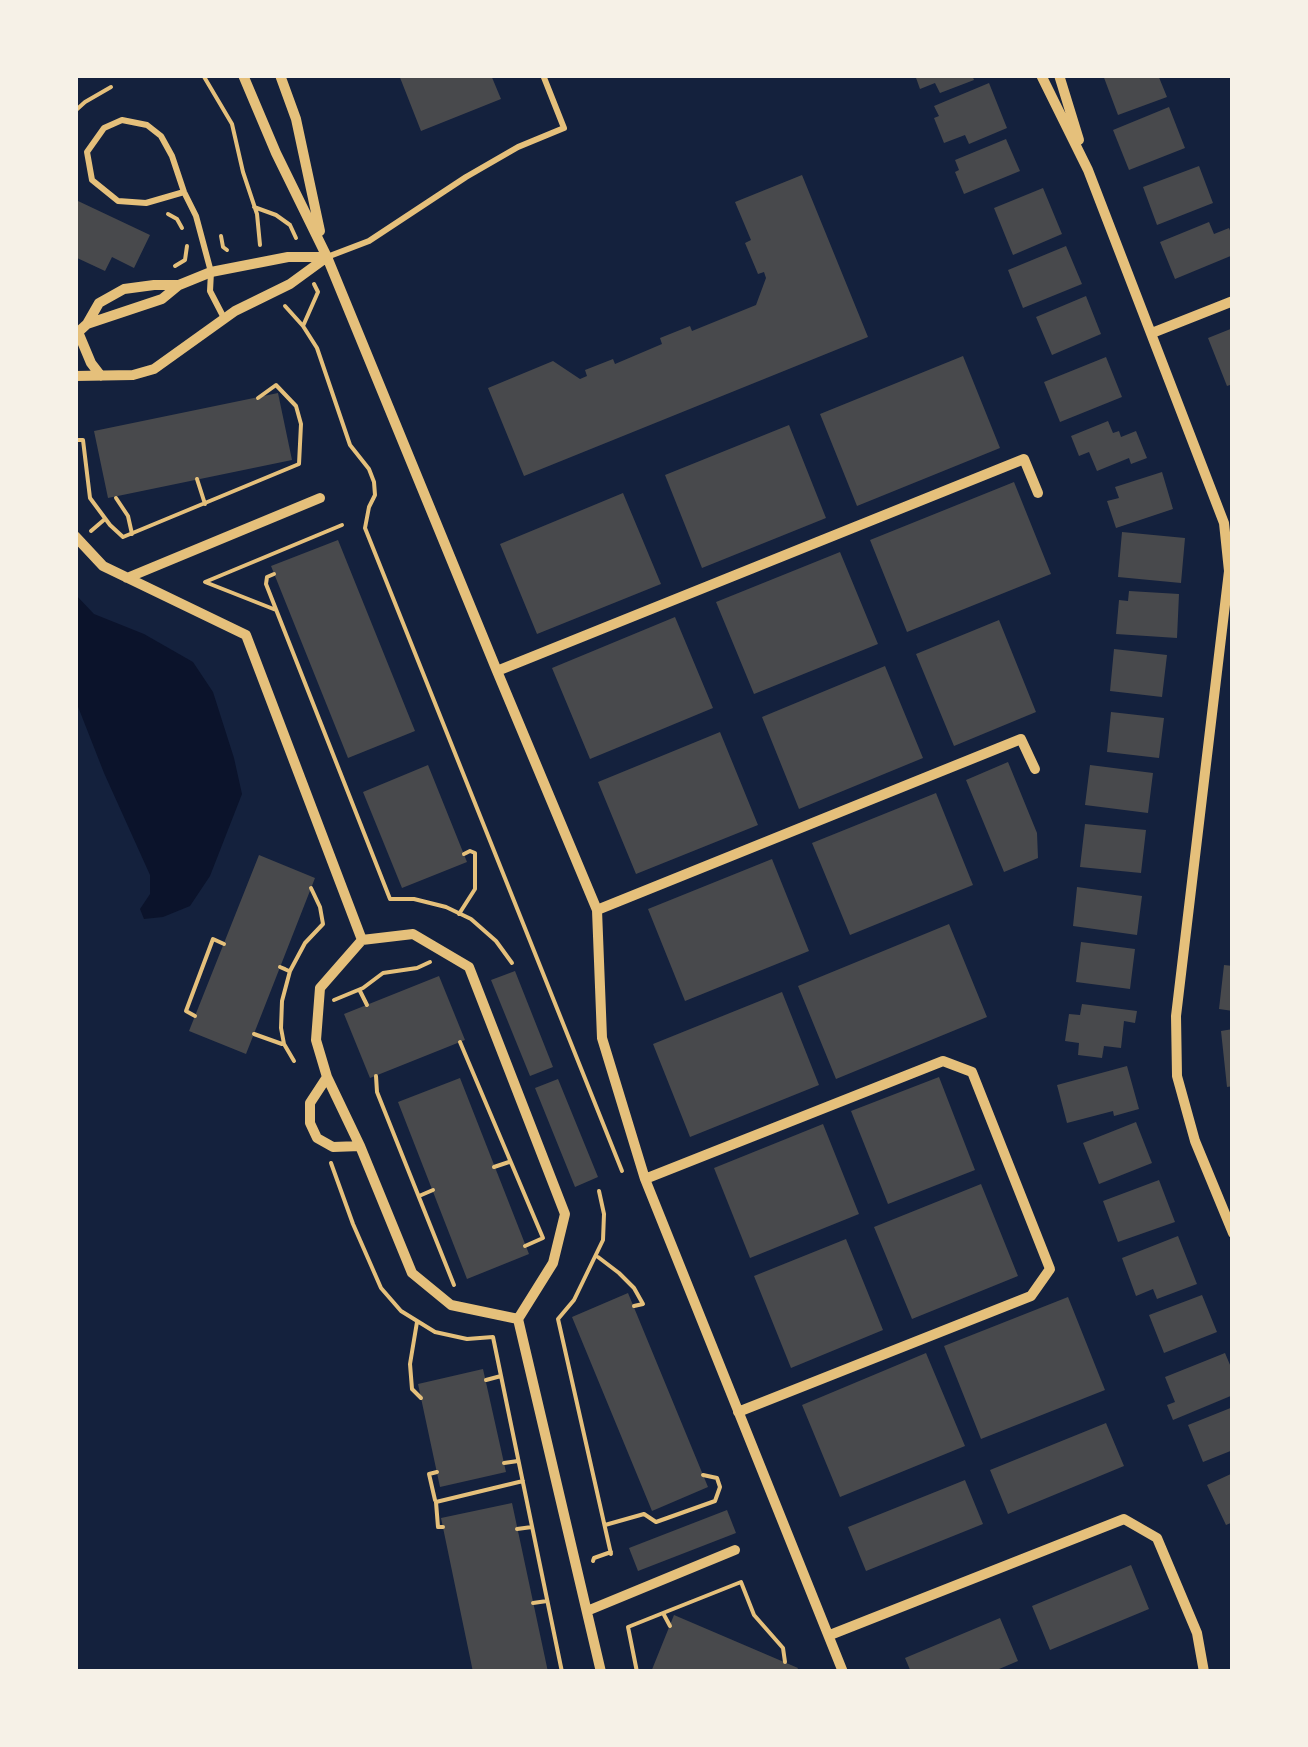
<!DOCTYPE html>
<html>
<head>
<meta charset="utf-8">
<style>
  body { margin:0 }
  #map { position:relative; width:1308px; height:1747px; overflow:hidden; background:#14213d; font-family:"Libre Baskerville",serif }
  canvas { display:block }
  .frame { position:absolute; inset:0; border:78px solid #f6f1e7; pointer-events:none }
</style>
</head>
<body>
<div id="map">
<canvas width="1308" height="1747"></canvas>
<div class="frame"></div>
</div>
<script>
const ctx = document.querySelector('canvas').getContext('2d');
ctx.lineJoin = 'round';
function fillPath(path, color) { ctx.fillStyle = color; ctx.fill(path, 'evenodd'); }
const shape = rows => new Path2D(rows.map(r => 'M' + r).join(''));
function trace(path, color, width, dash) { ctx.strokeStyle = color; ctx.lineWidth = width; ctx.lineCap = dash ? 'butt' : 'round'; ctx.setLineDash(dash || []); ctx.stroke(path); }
fillPath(shape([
  [75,594,94,614,144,634,193,662,213,692,234,758,242,794,210,876,190,906,163,917,144,919,140,909,150,894,150,875,104,773,75,699]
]), '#0b132b');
fillPath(shape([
  [399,75,491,75,501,99,421,131],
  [915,75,972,75,974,80,940,93,935,83,920,89],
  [1103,75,1158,75,1167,97,1118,115],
  [989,83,1007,128,969,144,965,135,944,143,934,118,939,116,934,106],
  [1169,107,1185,148,1129,170,1113,130],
  [1006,139,1020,171,964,194,955,172,959,170,955,160],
  [1199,166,1213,203,1157,225,1143,187],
  [802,175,868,337,524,476,488,388,553,361,580,379,587,376,585,370,613,359,615,364,662,344,660,338,690,326,692,331,756,305,766,278,764,272,758,274,745,243,751,240,735,202],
  [1043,188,1062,234,1013,255,994,208],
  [78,201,150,235,134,268,112,257,105,271,75,257,75,207],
  [1209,222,1214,234,1229,228,1233,238,1233,255,1175,279,1160,242],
  [1066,246,1082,284,1023,308,1008,270],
  [1086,296,1101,334,1052,355,1036,317],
  [1233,328,1233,384,1227,386,1208,338],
  [963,356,1000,448,857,506,820,414],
  [1106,357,1122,397,1060,422,1044,382],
  [278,393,292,460,108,498,94,431],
  [1108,421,1113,433,1119,431,1121,437,1136,431,1147,458,1131,464,1129,458,1097,471,1089,452,1079,456,1071,436],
  [789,425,826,518,702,568,665,475],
  [1162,472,1173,509,1116,528,1107,501,1119,498,1115,487],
  [1014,482,1051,574,907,632,870,540],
  [623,493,661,584,537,634,500,544],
  [1122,532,1185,538,1181,583,1118,577],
  [338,540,415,731,348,758,271,566],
  [840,552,878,644,754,694,716,602],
  [1129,591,1179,594,1177,638,1116,634,1119,600,1128,601],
  [675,617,713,708,590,759,552,668],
  [999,620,1036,712,954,746,916,654],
  [1114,649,1167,655,1162,697,1110,691],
  [885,666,923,758,799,809,762,717],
  [1111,712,1164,718,1159,758,1107,752],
  [720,732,758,825,636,874,598,782],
  [1008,762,1037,833,1038,858,1004,872,966,780],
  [428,765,467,862,402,888,363,792],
  [1090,765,1153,773,1148,813,1085,805],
  [936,793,973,885,850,935,812,843],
  [1085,824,1146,830,1141,873,1080,867],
  [259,855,315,878,246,1054,189,1031],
  [772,859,809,951,685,1001,648,909],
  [1077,887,1142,896,1137,935,1073,926],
  [949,924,987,1017,836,1079,798,986],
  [1081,942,1135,949,1130,989,1076,982],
  [1224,965,1233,966,1233,1011,1219,1009],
  [515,971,553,1067,530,1076,491,980],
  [439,976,465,1040,370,1078,344,1014],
  [782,992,819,1085,690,1137,653,1044],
  [1082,1004,1137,1011,1135,1023,1124,1021,1121,1048,1104,1046,1102,1058,1078,1055,1079,1043,1065,1041,1069,1014,1080,1015],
  [1233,1029,1233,1086,1227,1087,1221,1031],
  [1127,1066,1139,1109,1114,1116,1113,1111,1067,1123,1057,1085],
  [939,1077,975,1170,888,1204,851,1111],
  [460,1078,529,1254,467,1279,398,1102],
  [558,1079,598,1177,575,1187,535,1088],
  [1136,1122,1152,1163,1099,1184,1083,1143],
  [823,1124,859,1214,750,1258,714,1168],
  [1159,1180,1175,1222,1118,1242,1103,1201],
  [981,1184,1018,1276,912,1319,874,1227],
  [1178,1236,1197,1284,1157,1299,1153,1289,1136,1296,1122,1258],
  [846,1239,883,1330,791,1368,754,1276],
  [628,1293,708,1487,652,1511,572,1317],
  [1202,1295,1217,1332,1164,1353,1149,1315],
  [1068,1297,1105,1390,981,1439,944,1346],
  [926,1353,965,1446,840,1497,802,1405],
  [1225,1353,1233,1372,1233,1395,1173,1420,1167,1405,1175,1402,1165,1377],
  [483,1369,506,1472,440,1487,418,1384],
  [1233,1407,1233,1450,1203,1462,1188,1425],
  [1106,1423,1124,1466,1008,1514,990,1470],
  [1233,1473,1233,1522,1226,1525,1207,1485],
  [965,1480,983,1524,866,1571,848,1527],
  [512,1503,548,1672,473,1672,441,1518],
  [727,1510,736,1533,638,1571,629,1548],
  [1131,1565,1149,1609,1050,1650,1032,1606],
  [674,1615,798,1668,796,1672,651,1672],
  [1000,1618,1018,1661,992,1672,911,1672,905,1658]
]), '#48494c');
trace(shape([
  [203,75,232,124,243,172,257,214,260,245],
  [75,111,85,102,111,87],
  [254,207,276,215,290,225,296,238],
  [168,214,177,219,182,228],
  [221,236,223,247,227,250],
  [175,266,185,260,187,246],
  [285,306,303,326,317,348,350,445,369,469,374,482,375,495,369,507,365,528,622,1171],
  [303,326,318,292,314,284],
  [75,440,83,440,90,498,110,525,123,537,299,464,301,424,296,406,276,385,258,398],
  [197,479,205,504],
  [116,498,128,516,132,534],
  [91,531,105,519],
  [274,574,267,577,266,584,390,899,414,899,446,907,471,919,496,941,512,963],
  [276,610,205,582,342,525],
  [459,914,475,889,475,853,470,851,464,854],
  [285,969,280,967,289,971],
  [360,991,367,1005],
  [334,1000,363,988,383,973,417,968,430,962],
  [195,1016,186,1011,213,939,224,944],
  [254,1034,282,1044],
  [460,1042,543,1238,525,1246],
  [294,1061,284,1044,281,1028,282,1001,290,971,305,943,323,924,320,907,311,888],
  [376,1076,377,1092,454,1285],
  [331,1163,353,1224,381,1288,401,1311,435,1332,467,1339,493,1337,562,1672],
  [494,1167,509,1162],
  [599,1191,604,1214,603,1240,574,1300,558,1319,611,1554],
  [419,1196,433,1190],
  [598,1257,619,1273,634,1288,643,1304,634,1306],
  [417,1322,410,1364,412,1389,421,1398],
  [486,1380,501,1376],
  [504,1463,518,1461],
  [435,1500,429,1474,437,1472],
  [605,1525,644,1514,656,1522,715,1501,720,1487,717,1478,703,1475],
  [443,1527,438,1527,436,1502,523,1481],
  [517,1529,532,1527],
  [593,1561,594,1558,611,1552],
  [533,1603,547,1601],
  [663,1613,741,1582,754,1615,783,1648,785,1662],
  [637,1672,628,1627,663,1613,670,1626]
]), '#e5c07b', 4);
trace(shape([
  [184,192,146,203,118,201,92,180,87,152,104,128,122,120,147,125,161,136,172,156,184,192,196,216,211,272,210,291,224,318],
  [327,257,369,241,466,177,518,147,564,128,543,75]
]), '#e5c07b', 6);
trace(shape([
  [243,75,276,153,327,257,497,671,597,910,602,1038,645,1179,843,1672],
  [280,75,296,119,320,231],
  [1041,75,1088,170,1224,523,1229,571,1176,1016,1177,1076,1195,1141,1233,1233],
  [1059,75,1079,140],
  [87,324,162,299,179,285,211,272,288,257,326,257],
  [78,332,91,363,101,376],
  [1152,333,1233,301],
  [75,335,87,324,99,303,124,289,154,285,178,285],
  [75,376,133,375,154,369,235,311,290,284,327,257],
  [75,536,103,566,246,635,362,940],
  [127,578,320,498],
  [497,671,1024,459,1038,493],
  [597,910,1021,739,1035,769],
  [327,1077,310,1103,310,1123,317,1138,333,1147,360,1146],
  [645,1179,943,1061,972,1072,1050,1269,1031,1296,738,1412],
  [518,1319,451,1305,412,1273,360,1146,327,1077,316,1040,320,988,362,940,413,934,469,967,565,1214,553,1263,518,1319,601,1672],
  [587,1611,735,1550],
  [830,1635,1124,1519,1157,1538,1197,1633,1204,1672]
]), '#e5c07b', 10);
</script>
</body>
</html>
